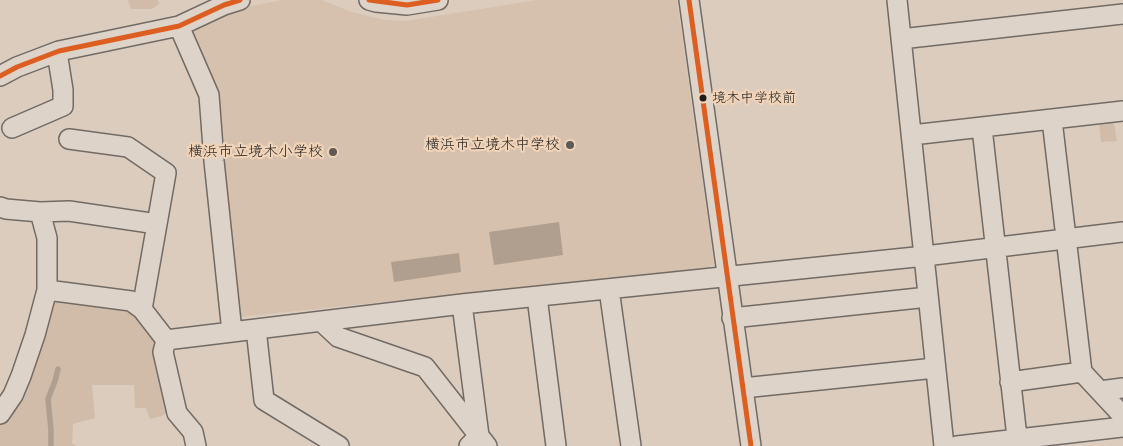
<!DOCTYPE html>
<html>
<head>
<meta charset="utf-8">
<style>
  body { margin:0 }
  canvas { display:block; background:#dbccbe }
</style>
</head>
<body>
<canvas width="1123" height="446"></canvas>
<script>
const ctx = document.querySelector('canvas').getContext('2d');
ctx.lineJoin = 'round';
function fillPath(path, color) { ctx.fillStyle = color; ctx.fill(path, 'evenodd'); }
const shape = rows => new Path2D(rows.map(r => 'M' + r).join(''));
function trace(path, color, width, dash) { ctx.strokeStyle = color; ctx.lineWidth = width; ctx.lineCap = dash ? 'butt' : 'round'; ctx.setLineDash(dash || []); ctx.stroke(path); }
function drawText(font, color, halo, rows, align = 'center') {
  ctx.font = font + ' Pangolin,"Klee One",sans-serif'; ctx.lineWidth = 4.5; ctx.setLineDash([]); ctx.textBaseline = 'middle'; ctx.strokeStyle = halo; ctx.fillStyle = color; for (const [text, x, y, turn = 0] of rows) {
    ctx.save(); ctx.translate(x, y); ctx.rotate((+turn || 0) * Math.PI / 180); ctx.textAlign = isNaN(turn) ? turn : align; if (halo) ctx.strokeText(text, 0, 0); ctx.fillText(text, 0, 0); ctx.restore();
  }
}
fillPath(shape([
  [283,0,321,0,352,12,384,20,406,21,537,0,677,0,714,264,708,268,239,317,215,92,186,30,246,7]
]), '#d5c1ad');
fillPath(shape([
  [128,0,157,0,160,3,152,9,131,9],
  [1110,120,1114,123,1117,141,1101,142,1099,123],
  [56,300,128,310,153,331,170,410,162,416,150,419,146,408,135,408,134,385,92,385,95,418,73,424,72,443,76,446,0,446,0,408,47,305]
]), '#d0bca9');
fillPath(shape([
  [559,222,563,255,494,265,489,232],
  [459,253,461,272,394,282,391,262]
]), '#b09e8e');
trace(shape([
  [51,446,51,430,48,399,55,381,58,369]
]), '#b09e8e', 5.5);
const minor = shape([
  [369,0,376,2,407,5,438,0],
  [689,0,751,446],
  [897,0,944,446],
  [179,26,209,95,214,161,232,332],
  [901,39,1123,14],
  [0,76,17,67,59,51,179,26,224,5,240,0],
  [1052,120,1082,372,1123,416],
  [12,128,63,106,63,90,57,52],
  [982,128,1018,446],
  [912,135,1123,111],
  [69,139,128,147,166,173,142,309],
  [0,207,6,209,40,212,69,211,157,224],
  [40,212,47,238,47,290,131,301,142,309,166,340,163,352,177,413,193,432,196,446],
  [609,289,631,446],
  [537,297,556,446],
  [462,304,479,436,469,446],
  [732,318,928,297],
  [322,322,338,337,425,367,487,446],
  [256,329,264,400,339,446],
  [166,340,462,304,925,256,1123,232],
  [1010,382,1082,372],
  [743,388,935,368],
  [1100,391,1123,388],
  [0,414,13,395,21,376,35,335,47,290],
  [957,446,1123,427]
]);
trace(minor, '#726b65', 22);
trace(minor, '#ded3c8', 19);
trace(shape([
  [369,0,407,5,438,0],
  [689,0,751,446],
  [0,76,17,67,59,51,179,26,224,5,240,0]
]), '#dd5e21', 5);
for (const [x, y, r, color] of [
  [703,98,4.5,"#1c1c1c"],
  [570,145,5,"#5f5a55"],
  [333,152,5,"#5f5a55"]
]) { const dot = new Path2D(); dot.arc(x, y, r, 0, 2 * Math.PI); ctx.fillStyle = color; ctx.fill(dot); trace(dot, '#f1d3b7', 2); }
drawText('14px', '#1c1c1c', '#f1d3b7', [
  ["境木中学校前",712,98]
], 'left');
drawText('15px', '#1c1c1c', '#f1d3b7', [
  ["横浜市立境木中学校",560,145],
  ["横浜市立境木小学校",323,152]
], 'right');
</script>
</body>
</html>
